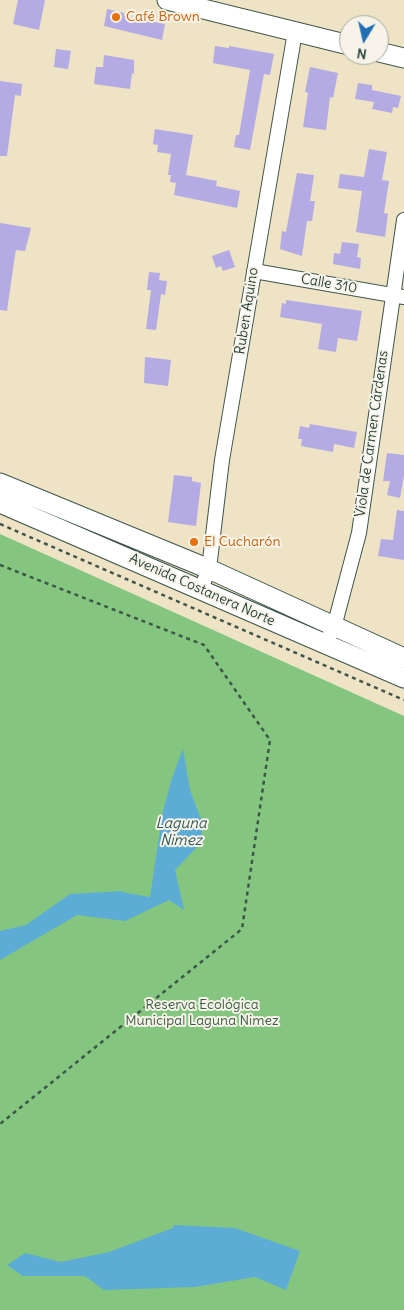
<!DOCTYPE html>
<html>
<head>
<meta charset="utf-8">
<style>
  body { margin:0 }
  #map { position:relative; width:404px; height:1310px; overflow:hidden; background:#eee3c5; font-family:Delius,sans-serif }
  canvas { display:block }
  .north { position:absolute; left:339px; top:15px; width:50px; height:50px; box-sizing:border-box; background:#f7f3e8; border:1px solid #a1aaa0; border-radius:50%; rotate:189deg; font-size:14px; font-weight:700; line-height:20px; text-align:center; color:#1f3d34 }
  .north::after { content:''; display:block; margin:auto; width:18px; height:22px; background:#1f6fb2; clip-path:polygon(50% 0,100% 100%,50% 72%,0 100%) }
</style>
</head>
<body>
<div id="map">
<canvas width="404" height="1310"></canvas>
<div class="north">N</div>
</div>
<script>
const ctx = document.querySelector('canvas').getContext('2d');
ctx.lineJoin = 'round';
function fillPath(path, color) { ctx.fillStyle = color; ctx.fill(path, 'evenodd'); }
const shape = rows => new Path2D(rows.map(r => 'M' + r).join(''));
function trace(path, color, width, dash) { ctx.strokeStyle = color; ctx.lineWidth = width; ctx.lineCap = dash ? 'butt' : 'round'; ctx.setLineDash(dash || []); ctx.stroke(path); }
function drawText(font, color, halo, rows, align = 'center') {
  ctx.font = font + ' Delius,sans-serif'; ctx.lineWidth = 4; ctx.setLineDash([]); ctx.textBaseline = 'middle'; ctx.strokeStyle = halo; ctx.fillStyle = color; for (const [text, x, y, turn = 0] of rows) {
    ctx.save(); ctx.translate(x, y); ctx.rotate((+turn || 0) * Math.PI / 180); ctx.textAlign = isNaN(turn) ? turn : align; if (halo) ctx.strokeText(text, 0, 0); ctx.fillText(text, 0, 0); ctx.restore();
  }
}
fillPath(shape([
  [0,534,404,716,404,1310,0,1310]
]), '#84c67f');
fillPath(shape([
  [183,749,190,790,202,822,202,842,175,870,184,910,169,900,125,921,77,915,0,960,0,931,26,925,70,894,124,891,121,892,150,897,163,811,172,778],
  [174,1225,235,1228,300,1251,286,1290,255,1277,195,1287,104,1290,85,1276,23,1276,7,1265,25,1253,61,1262,109,1252,173,1228]
]), '#5cacd6');
fillPath(shape([
  [18,0,45,0,39,30,13,24],
  [107,9,124,13,124,16,165,24,162,40,104,26],
  [215,46,229,48,229,46,274,54,270,75,264,74,250,150,234,147,236,135,239,135,250,70,213,63],
  [56,49,71,51,68,69,54,67],
  [104,55,134,60,134,74,132,73,130,89,94,84,96,67,103,67],
  [310,67,338,73,333,98,330,97,326,130,303,127,308,93,305,92],
  [0,81,22,84,21,96,15,95,7,156,0,156],
  [358,83,372,85,372,90,401,96,398,108,393,107,392,113,372,109,374,102,355,99],
  [155,129,193,135,186,175,217,181,216,186,240,191,237,208,174,195,176,183,170,182,171,175,168,175,171,154,157,152,158,145,153,144],
  [369,149,387,152,382,180,389,181,384,213,388,214,385,237,356,232,362,191,338,188,340,174,364,177],
  [297,173,314,175,310,201,315,201,312,221,307,221,302,256,280,249,282,231,286,232],
  [0,223,31,228,25,251,16,250,15,255,7,311,0,310],
  [342,242,359,244,357,257,361,258,360,269,333,264,334,253,340,254],
  [229,250,235,267,223,271,221,266,216,268,212,256],
  [149,272,160,273,159,280,167,281,165,295,161,294,156,330,146,329,151,290,147,290],
  [286,300,362,311,357,341,338,338,336,352,318,349,322,324,280,317,282,303,286,304],
  [145,357,171,360,168,386,144,383],
  [310,424,357,432,354,448,334,444,333,452,301,446,302,439,298,439,300,426,309,428],
  [387,453,404,455,404,476,400,498,387,495,390,481,383,481],
  [174,475,192,477,192,481,201,483,196,526,168,522],
  [397,510,404,511,404,560,378,556,381,539,393,540]
]), '#b4aae4');
const street = shape([
  [254,271,404,297],
  [201,589,209,569,222,460,295,32],
  [325,644,334,627,359,533,404,220]
]);
const secondary = shape([
  [167,0,349,45],
  [379,52,404,58],
  [0,483,209,569,404,658],
  [0,503,404,678]
]);
trace(street, '#3e564a', 16);
trace(secondary, '#3e564a', 21);
trace(shape([
  [0,524,404,700],
  [0,565,204,645,270,740,242,929,0,1124]
]), '#3e564a', 2.5, [4, 4]);
trace(street, '#fff', 14);
trace(secondary, '#fff', 19);
for (const [x, y, r, color] of [
  [116,17,5,"#e8710a"],
  [194,542,5,"#e8710a"]
]) { const dot = new Path2D(); dot.arc(x, y, r, 0, 2 * Math.PI); ctx.fillStyle = color; ctx.fill(dot); trace(dot, '#f7f3e8', 2); }
drawText('14px', '#c56008', '#f7f3e8', [
  ["Café Brown",126,17],
  ["El Cucharón",204,542]
], 'left');
drawText('14px', '#1f3d34', '#f7f3e8', [
  ["Calle 310",329,284,10],
  ["Ruben Aquino",247,311,-81],
  ["Viola de Carmen Cárdenas",372,434,-82],
  ["Avenida Costanera Norte",202,590,24]
]);
drawText('14px', '#385f47', '#f7f3e8', [
  ["Reserva Ecológica",202,1005],
  ["Municipal Laguna Nimez",202,1021]
]);
drawText('italic 15px', '#2e595c', '#f7f3e8', [
  ["Laguna",181,824],
  ["Nimez",181,841]
]);
</script>
</body>
</html>
